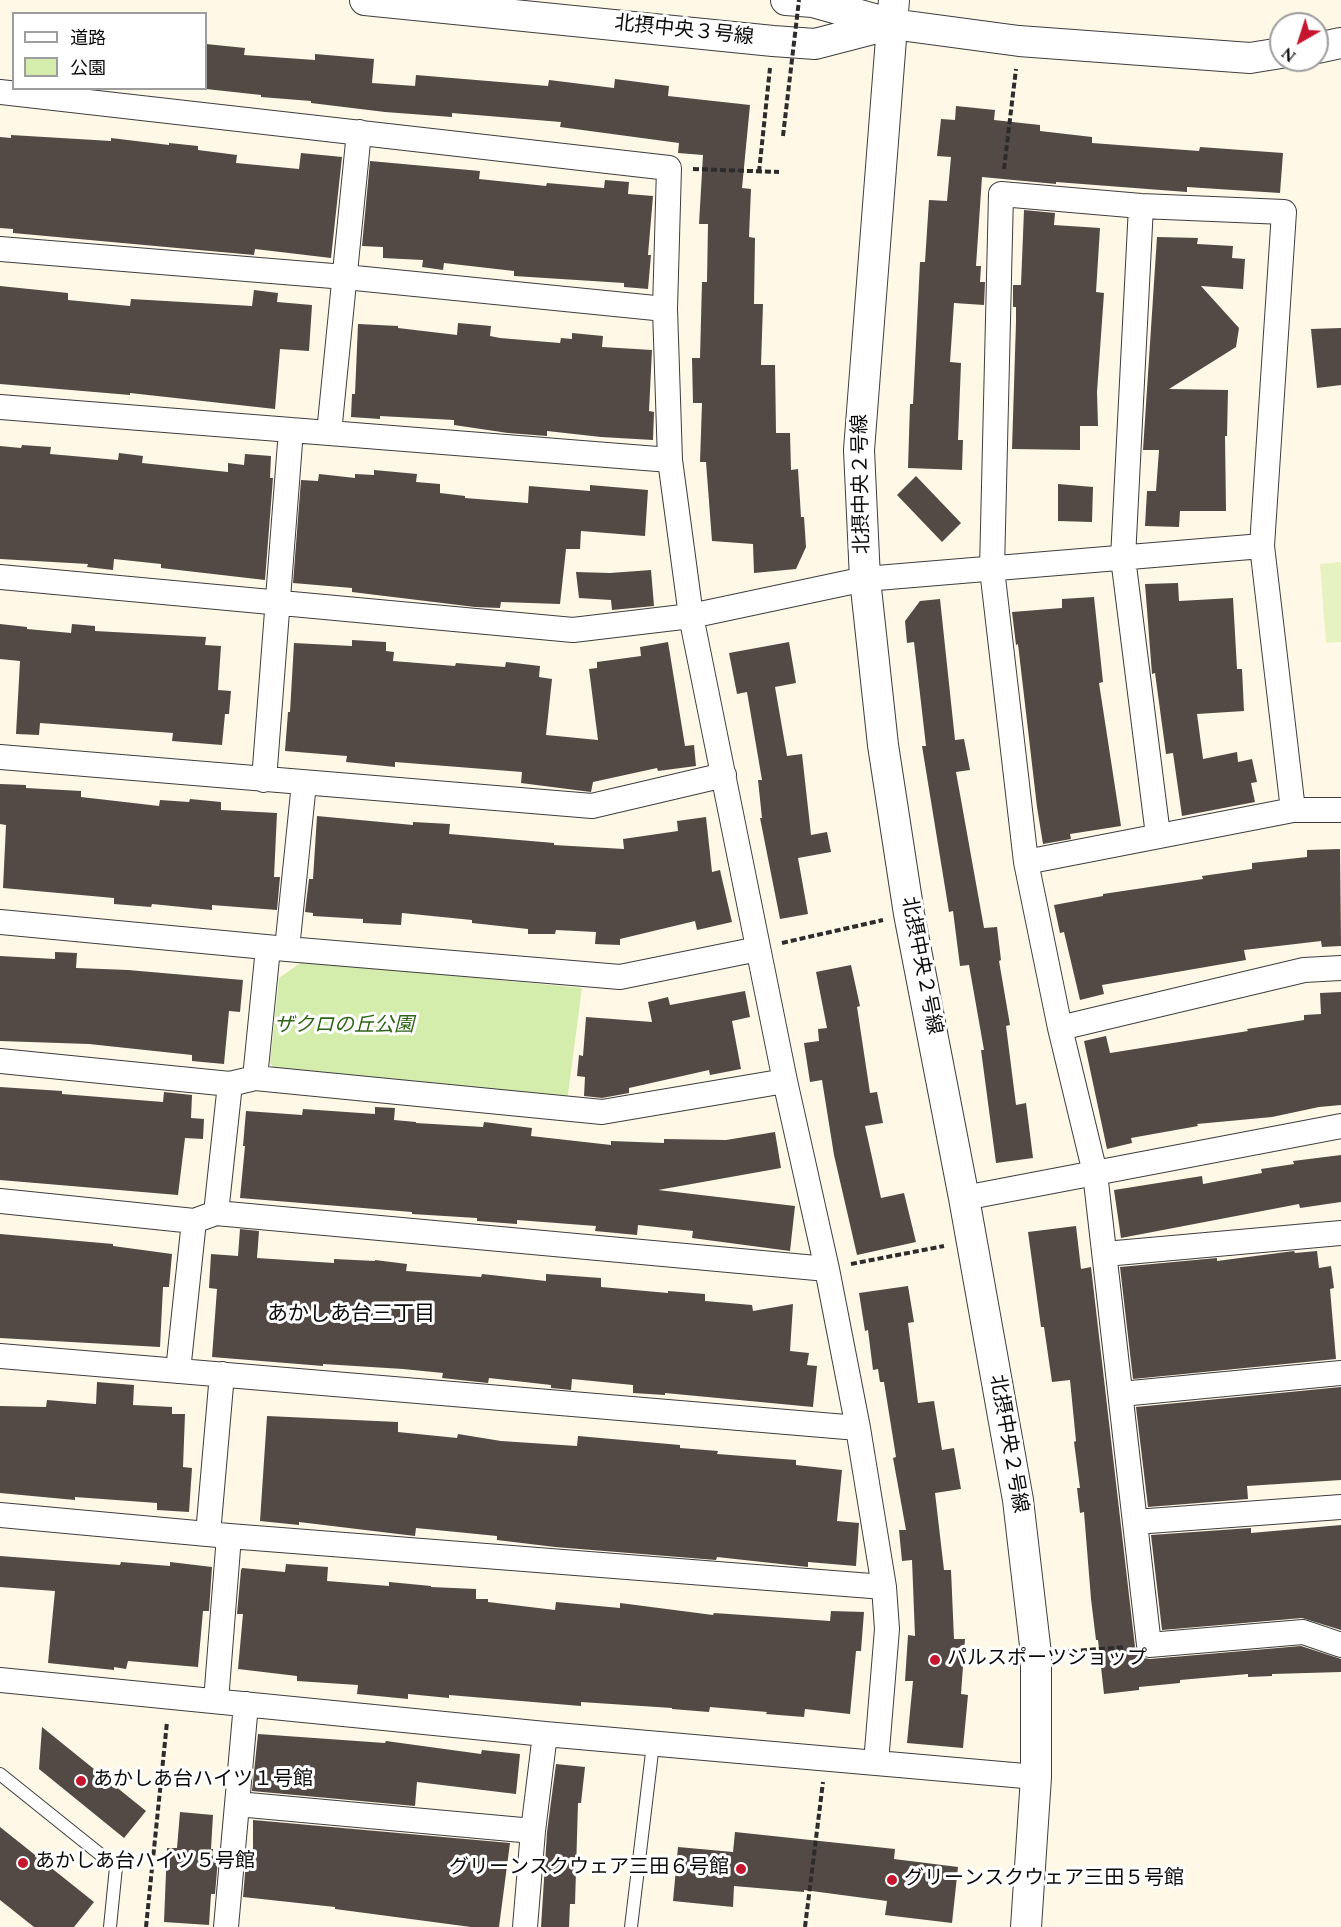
<!DOCTYPE html>
<html>
<head>
<meta charset="utf-8">
<style>
  body { margin:0 }
  #map { position:relative; width:1341px; height:1927px; overflow:hidden; background:#fff8e7; font-family:Spectral,"Noto Sans JP",serif }
  canvas { display:block }
  .legend { position:absolute; left:12px; top:12px; width:195px; height:78px; box-sizing:border-box; background:#fff; border:2px solid #9d9d9d; margin:0; padding:8px 10px; list-style:none; font-size:18px; color:#0a0a0a }
  .legend li { display:flex; align-items:center; gap:12px; height:30px }
  .legend b { width:30px; border:2px solid #9d9d9d }
  .north { position:absolute; left:1269px; top:12px; width:60px; height:60px; box-sizing:border-box; background:#fff; border:2px solid #9d9d9d; border-radius:50%; rotate:219deg; font-size:16px; font-weight:700; line-height:24px; text-align:center; color:#0a0a0a }
  .north::after { content:''; display:block; margin:auto; width:21px; height:27px; background:#c6162f; clip-path:polygon(50% 0,100% 100%,50% 72%,0 100%) }
</style>
</head>
<body>
<div id="map">
<canvas width="1341" height="1927"></canvas>
<ul class="legend">
<li><b style="height:8px;background:#fff"></b>道路</li>
<li><b style="height:16px;background:#d4edad"></b>公園</li>
</ul>
<div class="north">N</div>
</div>
<script>
const ctx = document.querySelector('canvas').getContext('2d');
ctx.lineJoin = 'round';
function fillPath(path, color) { ctx.fillStyle = color; ctx.fill(path, 'evenodd'); }
const shape = rows => new Path2D(rows.map(r => 'M' + r).join(''));
function trace(path, color, width, dash) { ctx.strokeStyle = color; ctx.lineWidth = width; ctx.lineCap = dash ? 'butt' : 'round'; ctx.setLineDash(dash || []); ctx.stroke(path); }
function drawText(font, color, halo, rows, align = 'center') {
  ctx.font = font + ' Spectral,"Noto Sans JP",serif'; ctx.lineWidth = 6; ctx.setLineDash([]); ctx.textBaseline = 'middle'; ctx.strokeStyle = halo; ctx.fillStyle = color; for (const [text, x, y, turn = 0] of rows) {
    ctx.save(); ctx.translate(x, y); ctx.rotate((+turn || 0) * Math.PI / 180); ctx.textAlign = isNaN(turn) ? turn : align; if (halo) ctx.strokeText(text, 0, 0); ctx.fillText(text, 0, 0); ctx.restore();
  }
}
fillPath(shape([
  [303,961,582,988,566,1109,286,1083,270,1063,279,978]
]), '#d4edad');
fillPath(shape([
  [1341,562,1341,642,1326,643,1320,564]
]), '#e6f3c0');
fillPath(shape([
  [206,44,245,48,244,55,315,60,315,54,374,59,372,83,415,86,416,75,548,86,549,80,614,88,615,79,669,86,668,96,750,105,742,188,751,189,749,237,755,238,754,304,763,304,761,365,775,365,776,433,790,433,791,470,798,469,801,517,804,517,806,547,796,569,754,573,753,544,712,541,706,462,700,462,702,403,693,403,692,358,700,358,702,282,707,282,708,224,699,224,703,155,678,153,679,143,560,127,561,122,452,113,452,117,385,112,311,103,311,101,261,97,261,95,206,89],
  [956,106,995,110,994,120,1040,125,1040,131,1092,137,1092,143,1199,151,1200,147,1283,153,1280,193,1187,187,1187,192,1056,182,1056,184,982,177,976,266,981,266,980,282,985,282,984,305,954,303,950,362,961,363,958,440,963,440,962,470,908,468,910,404,913,404,920,262,925,262,929,200,947,201,951,157,937,156,941,119,955,120],
  [11,135,111,141,111,138,169,145,169,143,198,146,198,150,237,155,236,163,299,169,301,153,342,157,331,258,255,249,254,255,13,233,13,229,0,228,0,137,11,138],
  [370,161,480,171,479,179,546,186,547,183,604,188,605,180,629,182,628,194,653,196,648,255,651,255,648,289,624,287,624,283,514,276,514,271,444,263,443,270,422,267,423,260,383,258,383,247,362,246],
  [1024,210,1055,213,1054,225,1100,228,1096,292,1104,293,1097,392,1098,426,1080,426,1080,450,1012,449,1016,322,1016,307,1013,307,1013,285,1021,285],
  [1157,237,1198,238,1197,244,1233,246,1232,258,1245,259,1243,289,1201,286,1239,328,1236,347,1169,389,1228,390,1227,436,1225,436,1226,511,1180,511,1179,527,1145,526,1147,491,1156,491,1159,450,1143,450],
  [0,286,68,293,68,300,130,306,131,299,252,306,254,290,278,293,277,302,312,305,309,351,280,349,275,409,130,393,130,395,0,384],
  [458,323,491,326,490,336,500,338,560,343,561,338,572,339,572,333,603,336,602,347,652,350,649,411,654,412,653,440,601,437,547,431,547,436,508,433,454,425,454,420,380,416,380,419,351,417,352,394,355,394,358,324,398,326,398,328,457,335],
  [1341,328,1341,385,1317,388,1311,329],
  [22,445,51,447,50,454,118,460,119,453,143,456,142,463,228,472,228,463,244,465,245,454,271,456,270,478,273,478,265,580,161,568,161,564,114,559,113,570,87,567,88,564,0,559,0,446,21,448],
  [374,470,417,474,416,482,440,484,440,493,465,496,465,498,528,503,529,486,590,491,590,485,648,490,645,536,581,531,580,549,566,549,560,604,501,602,500,608,475,607,352,592,352,588,293,583,301,480,318,481,319,474,355,478,355,474,374,475],
  [916,476,961,523,942,542,897,495],
  [1058,484,1093,487,1092,522,1058,521],
  [651,570,654,606,612,610,611,600,579,598,576,572,610,573],
  [1178,583,1179,601,1233,598,1237,669,1242,669,1244,711,1197,714,1203,759,1237,752,1238,762,1252,759,1257,782,1251,783,1255,802,1182,816,1173,753,1166,754,1155,673,1152,674,1145,584],
  [1094,597,1103,682,1099,683,1121,826,1070,834,1071,839,1043,844,1037,807,1018,644,1016,645,1012,612,1062,608,1062,599],
  [940,599,955,740,964,739,970,770,956,772,984,928,997,927,1001,960,999,961,1010,1025,1006,1026,1016,1105,1026,1103,1033,1158,996,1163,981,1050,984,1050,969,965,960,966,953,911,949,912,922,746,926,746,914,642,907,643,905,621,920,601],
  [0,624,27,627,27,629,71,633,72,624,95,626,95,631,206,637,205,645,221,646,218,690,231,691,229,714,225,714,222,745,172,741,173,733,40,723,39,735,16,734,20,661,0,659],
  [352,640,386,642,386,651,394,652,393,661,455,666,456,663,505,667,506,662,540,666,539,677,552,679,546,735,598,740,589,669,597,668,597,662,641,656,640,647,668,642,685,746,694,745,696,766,658,771,657,768,593,782,591,792,521,783,522,772,395,762,395,767,346,762,347,756,285,751,288,712,290,712,294,643,352,646],
  [789,642,796,683,775,687,787,756,802,754,811,835,827,832,831,852,798,858,808,914,780,919,760,818,762,818,758,780,762,780,747,692,737,694,729,653],
  [0,784,26,785,26,788,81,791,81,797,159,806,160,800,189,802,190,799,221,802,221,810,277,813,274,877,280,877,277,910,212,905,212,910,152,904,151,907,114,904,114,898,3,888,6,825,0,824],
  [317,816,413,825,413,822,450,824,449,834,554,843,554,845,624,849,623,839,678,831,677,821,706,817,712,872,720,870,732,922,697,930,695,921,620,939,620,945,595,944,596,932,556,930,555,934,528,934,528,929,472,923,472,920,402,913,401,925,363,923,363,919,313,916,313,913,305,912,309,879,313,879],
  [1340,849,1341,946,1322,947,1321,941,1244,950,1246,960,1102,985,1104,994,1080,1000,1064,932,1060,933,1054,905,1103,896,1103,894,1203,879,1202,876,1252,869,1252,863,1307,857,1307,850],
  [55,952,77,953,76,968,128,970,243,980,240,1012,229,1011,224,1064,192,1061,192,1055,89,1044,0,1041,0,956,55,959],
  [851,965,860,1006,857,1007,870,1093,877,1092,883,1123,865,1126,881,1198,904,1193,916,1242,857,1255,834,1155,822,1080,810,1082,804,1043,819,1041,818,1029,827,1028,816,972],
  [745,991,750,1017,732,1021,741,1069,710,1075,709,1070,629,1088,629,1093,602,1098,584,1096,585,1077,577,1076,579,1055,583,1056,586,1017,652,1022,648,1002,668,997,670,1005],
  [1341,992,1341,1105,1319,1107,1272,1117,1197,1124,1198,1126,1131,1138,1132,1143,1107,1149,1084,1041,1106,1036,1110,1053,1248,1031,1247,1029,1304,1020,1304,1015,1321,1014,1320,993],
  [0,1087,62,1091,62,1094,163,1102,164,1092,192,1095,191,1118,204,1119,203,1139,185,1138,178,1195,0,1180],
  [375,1107,395,1108,394,1120,416,1122,416,1123,483,1127,484,1122,532,1128,531,1136,611,1145,611,1141,664,1143,664,1139,726,1140,775,1132,781,1168,658,1190,795,1206,790,1251,692,1238,693,1231,638,1225,637,1235,595,1231,596,1226,517,1220,517,1224,477,1221,477,1218,412,1214,412,1212,240,1198,245,1146,243,1146,246,1111,302,1115,303,1109,375,1114],
  [1341,1155,1341,1202,1300,1208,1299,1204,1121,1238,1114,1190,1202,1176,1203,1184,1262,1173,1261,1169,1294,1164,1293,1161],
  [1076,1226,1081,1269,1091,1267,1135,1647,1137,1653,1143,1658,1150,1659,1301,1646,1341,1659,1341,1672,1272,1674,1272,1676,1248,1677,1248,1674,1180,1680,1180,1683,1139,1687,1139,1690,1104,1694,1098,1640,1096,1640,1091,1599,1084,1512,1080,1513,1077,1488,1080,1488,1074,1442,1076,1441,1070,1380,1052,1382,1044,1327,1041,1327,1028,1232],
  [240,1229,259,1231,257,1258,334,1263,334,1259,375,1261,375,1260,407,1264,406,1271,481,1277,482,1274,546,1281,546,1274,601,1278,601,1287,668,1293,668,1291,705,1294,705,1301,752,1305,753,1311,793,1304,790,1351,809,1353,807,1365,817,1366,813,1407,665,1393,665,1395,633,1393,633,1385,572,1379,571,1390,551,1388,551,1385,489,1378,488,1383,442,1378,443,1373,403,1369,323,1364,323,1366,212,1357,217,1289,209,1288,211,1254,238,1256],
  [0,1234,113,1244,113,1246,172,1254,169,1287,163,1287,160,1347,0,1338],
  [1294,1251,1295,1253,1317,1251,1319,1268,1331,1266,1334,1288,1330,1289,1336,1359,1133,1379,1120,1267,1217,1258,1217,1261],
  [908,1286,914,1322,908,1323,918,1403,934,1401,942,1450,954,1448,961,1489,935,1493,944,1570,951,1570,954,1639,965,1639,961,1694,968,1695,963,1748,907,1743,913,1681,905,1681,908,1635,915,1636,912,1560,902,1561,899,1530,906,1530,893,1458,896,1457,884,1382,880,1382,878,1369,873,1370,868,1330,865,1331,859,1293],
  [97,1382,134,1385,133,1405,172,1407,172,1414,185,1414,183,1467,192,1468,189,1512,157,1510,157,1503,75,1497,75,1500,0,1493,0,1406,46,1407,47,1400,96,1404],
  [1341,1387,1341,1480,1247,1486,1248,1499,1148,1507,1136,1407],
  [267,1416,398,1422,398,1432,457,1438,458,1434,501,1441,577,1446,578,1436,680,1445,680,1448,718,1451,717,1454,796,1460,796,1465,842,1470,837,1521,859,1523,856,1566,808,1562,808,1567,717,1557,716,1560,555,1547,497,1540,497,1536,416,1528,415,1536,299,1522,299,1525,260,1521],
  [1341,1525,1341,1630,1302,1618,1162,1630,1151,1535,1251,1528,1251,1533],
  [0,1556,120,1565,121,1562,170,1566,170,1562,212,1567,209,1611,203,1611,198,1667,128,1661,126,1669,114,1667,114,1670,48,1663,55,1591,0,1587],
  [286,1564,328,1567,327,1581,389,1586,389,1582,431,1586,431,1587,476,1589,476,1599,488,1599,488,1602,555,1610,556,1602,620,1608,620,1603,713,1615,714,1613,830,1621,831,1611,864,1612,861,1651,856,1651,850,1714,805,1709,804,1717,766,1714,767,1712,710,1707,709,1712,672,1709,672,1708,581,1702,581,1706,449,1695,449,1698,408,1694,408,1699,357,1694,358,1685,297,1681,297,1676,238,1669,243,1614,237,1614,241,1570,242,1568,285,1572],
  [42,1727,146,1811,124,1838,39,1769],
  [258,1734,385,1743,386,1741,481,1754,482,1750,520,1754,516,1794,417,1782,415,1806,252,1791],
  [556,1764,585,1767,581,1803,578,1803,575,1904,570,1904,569,1927,541,1927,547,1832],
  [180,1812,213,1815,211,1849,213,1849,213,1858,218,1859,215,1894,211,1894,209,1925,164,1922,167,1848,177,1848],
  [253,1820,510,1843,499,1927,471,1927,335,1909,335,1907,243,1897,246,1862,253,1863],
  [0,1827,94,1902,74,1927,34,1927,0,1900],
  [735,1832,895,1849,894,1859,958,1867,952,1923,885,1915,887,1901,804,1890,804,1892,734,1886,733,1907,673,1901,678,1847,733,1852]
]), '#534945');
const service = shape([
  [0,1774,116,1867,110,1927],
  [631,1927,653,1744]
]);
const minor = shape([
  [0,92,669,168,665,309,670,460,691,616,785,1081,827,1269,858,1428,884,1587,887,1629,876,1763],
  [1141,206,1123,558,1158,835],
  [0,249,345,277,665,309],
  [0,407,670,460],
  [329,433,359,132],
  [0,577,573,630,691,616,865,579,1262,546],
  [0,757,592,806,724,775],
  [264,780,291,430],
  [1293,810,1262,546,1284,212,1141,206,1001,194,992,569,1026,862,1060,1028,1095,1173,1149,1645,1303,1632,1341,1645],
  [1026,862,1293,810,1341,810],
  [0,922,287,949,620,977,758,949],
  [287,949,304,783],
  [1060,1028,1304,970,1341,968],
  [0,1061,230,1084,255,1078,602,1112,785,1081],
  [255,1078,268,948],
  [964,1198,1341,1126],
  [0,1201,194,1221,216,1213,827,1269],
  [216,1213,230,1084],
  [1105,1254,1341,1233],
  [0,1356,858,1428],
  [178,1371,194,1221],
  [1121,1394,1341,1373],
  [0,1515,229,1536,884,1587],
  [1135,1522,1341,1507],
  [208,1534,222,1374],
  [0,1680,545,1734,1036,1777],
  [216,1701,229,1536],
  [237,1804,533,1831],
  [226,1927,246,1704],
  [525,1927,533,1831,545,1734]
]);
const tertiary = shape([
  [365,0,773,41,815,44,892,24],
  [786,0,813,2,892,24,1019,41,1250,58,1281,53],
  [894,0,859,450,865,579,883,745,909,914,964,1198,1018,1500,1036,1654,1036,1777,1026,1927],
  [1317,48,1341,43]
]);
trace(service, '#3d3d3d', 14);
trace(minor, '#3d3d3d', 26);
trace(tertiary, '#3d3d3d', 32);
trace(shape([
  [693,169,779,172],
  [1004,169,1016,69],
  [759,172,770,68],
  [782,943,883,920],
  [851,1264,944,1246],
  [1063,1652,1125,1647],
  [146,1927,167,1722],
  [805,1927,823,1782]
]), '#2c2c2c', 4, [6, 3]);
trace(service, '#fff', 12);
trace(minor, '#fff', 24);
trace(tertiary, '#fff', 30);
trace(shape([
  [783,136,799,0]
]), '#2c2c2c', 4, [6, 3]);
for (const [x, y, r, color] of [
  [935,1660,6,"#c6162f"],
  [81,1781,6,"#c6162f"],
  [23,1863,6,"#c6162f"],
  [741,1869,6,"#c6162f"],
  [892,1880,6,"#c6162f"]
]) { const dot = new Path2D(); dot.arc(x, y, r, 0, 2 * Math.PI); ctx.fillStyle = color; ctx.fill(dot); trace(dot, '#fff', 2); }
drawText('20px', '#0a0a0a', '#fff', [
  ["北摂中央３号線",684,32,6],
  ["北摂中央２号線",863,484,-91],
  ["北摂中央２号線",920,966,79],
  ["北摂中央２号線",1007,1444,80]
]);
drawText('italic 20px', '#2e6616', '#fff', [
  ["ザクロの丘公園",344,1027]
]);
drawText('20px', '#0a0a0a', '#fff', [
  ["パルスポーツショップ",947,1660],
  ["あかしあ台ハイツ１号館",93,1781],
  ["あかしあ台ハイツ５号館",35,1863],
  ["グリーンスクウェア三田６号館",729,1869,"right"],
  ["グリーンスクウェア三田５号館",904,1880]
], 'left');
drawText('21px', '#0a0a0a', '#fff', [
  ["あかしあ台三丁目",351,1316]
]);
</script>
</body>
</html>
